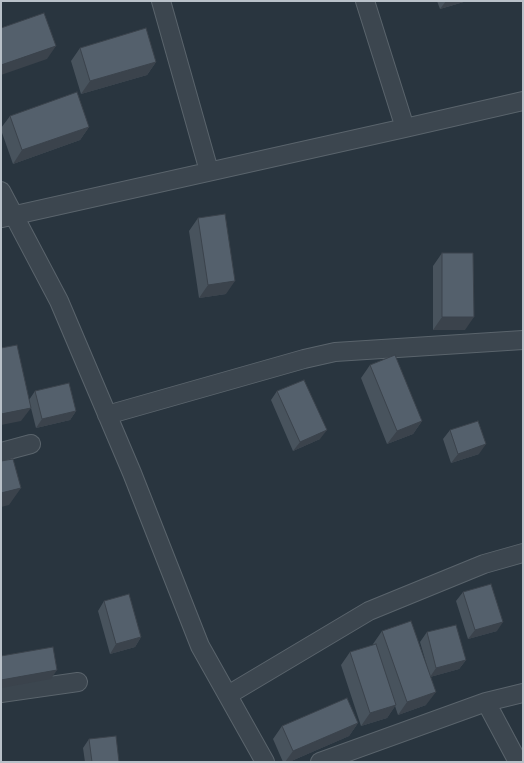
<!DOCTYPE html>
<html>
<head>
<meta charset="utf-8">
<style>
  body { margin:0 }
  #map { position:relative; width:524px; height:763px; overflow:hidden; background:#29353f; font-family:Mulish,sans-serif }
  canvas { display:block }
  .frame { position:absolute; inset:0; border:2px solid #b9c1c9; pointer-events:none }
</style>
</head>
<body>
<div id="map">
<canvas width="524" height="763"></canvas>
<div class="frame"></div>
</div>
<script>
const ctx = document.querySelector('canvas').getContext('2d');
ctx.lineJoin = 'round';
const shape = rows => new Path2D(rows.map(r => 'M' + r).join(''));
function trace(path, color, width, dash) { ctx.strokeStyle = color; ctx.lineWidth = width; ctx.lineCap = dash ? 'butt' : 'round'; ctx.setLineDash(dash || []); ctx.stroke(path); }
function fillPath(path, color) { ctx.fillStyle = color; ctx.fill(path, 'evenodd'); }
const street = shape([
  [161,1,209,171],
  [365,1,405,128],
  [1,191,59,301,132,473,200,646,265,762],
  [2,218,405,128,523,101],
  [107,415,304,359,335,352,523,340],
  [1,452,31,444],
  [1,693,78,682],
  [228,695,369,611,484,564,523,553],
  [486,702,518,762],
  [320,762,486,702,523,693]
]);
trace(street, '#5a646c', 20);
trace(street, '#3c464f', 18);
fillPath(shape([
  [437,1,467,1,440,9],
  [80,48,156,62,147,75,81,94,71,61],
  [10,116,89,127,80,140,13,164,1,130,1,128],
  [198,218,226,294,199,298,189,231],
  [442,253,465,330,433,330,433,266],
  [370,365,422,421,413,434,387,444,361,378],
  [35,391,76,411,70,420,36,428,29,400],
  [277,391,320,439,293,451,271,400],
  [450,430,479,454,451,463,443,439],
  [463,592,497,631,468,639,456,601],
  [104,601,141,637,135,647,110,654,98,611],
  [382,631,429,673,420,642,427,632,466,660,459,669,430,677,426,705,398,715,395,706,387,718,361,726,341,665,350,652,374,645,373,644],
  [358,723,349,736,289,762,283,762,273,739,282,726],
  [89,739,119,762,85,762,83,748]
]), '#48535d');
fillPath(shape([
  [446,1,467,1,440,9],
  [56,46,47,59,1,75,1,65],
  [156,62,147,75,81,94,90,81],
  [89,127,80,140,13,164,22,150],
  [235,281,226,294,199,298,208,285],
  [442,317,474,317,465,330,433,330],
  [31,408,21,421,1,425,1,414],
  [76,411,70,420,36,428,42,419],
  [422,421,413,434,387,444,397,431],
  [327,430,320,439,293,451,300,442],
  [486,444,479,454,451,463,458,454],
  [21,488,9,505,1,507,1,493],
  [503,622,497,631,468,639,475,630],
  [141,637,135,647,110,654,116,644],
  [466,660,459,669,430,677,436,668],
  [57,670,51,679,1,688,1,680],
  [436,692,426,705,398,715,407,702],
  [396,705,387,718,361,726,370,713],
  [358,723,349,736,289,762,285,762,293,751]
]), '#3b434c');
const building = shape([
  [44,13,56,46,1,65,1,28,44,13],
  [146,28,156,62,90,81,80,48,146,28],
  [77,92,89,127,22,150,10,116,77,92],
  [225,214,235,281,208,285,198,218,225,214],
  [442,253,473,253,474,317,442,317,442,253],
  [17,345,31,408,1,414,1,348,17,345],
  [395,355,422,421,397,431,370,365,395,355],
  [304,380,327,430,300,442,277,391,304,380],
  [69,383,76,411,42,419,35,391,69,383],
  [478,421,486,444,458,454,450,430,478,421],
  [13,459,21,488,1,493,1,461,13,459],
  [491,584,503,622,475,630,463,592,491,584],
  [129,594,141,637,116,644,104,601,129,594],
  [411,621,436,692,407,702,382,631,411,621],
  [456,625,466,660,436,668,427,632,456,625],
  [376,644,396,705,370,713,350,652,376,644],
  [53,647,57,670,1,680,1,656,53,647],
  [347,698,358,723,293,751,282,726,347,698],
  [116,736,119,762,92,762,89,739,116,736]
]);
fillPath(building, '#54606c');
trace(building, '#3b434c', 1);
</script>
</body>
</html>
